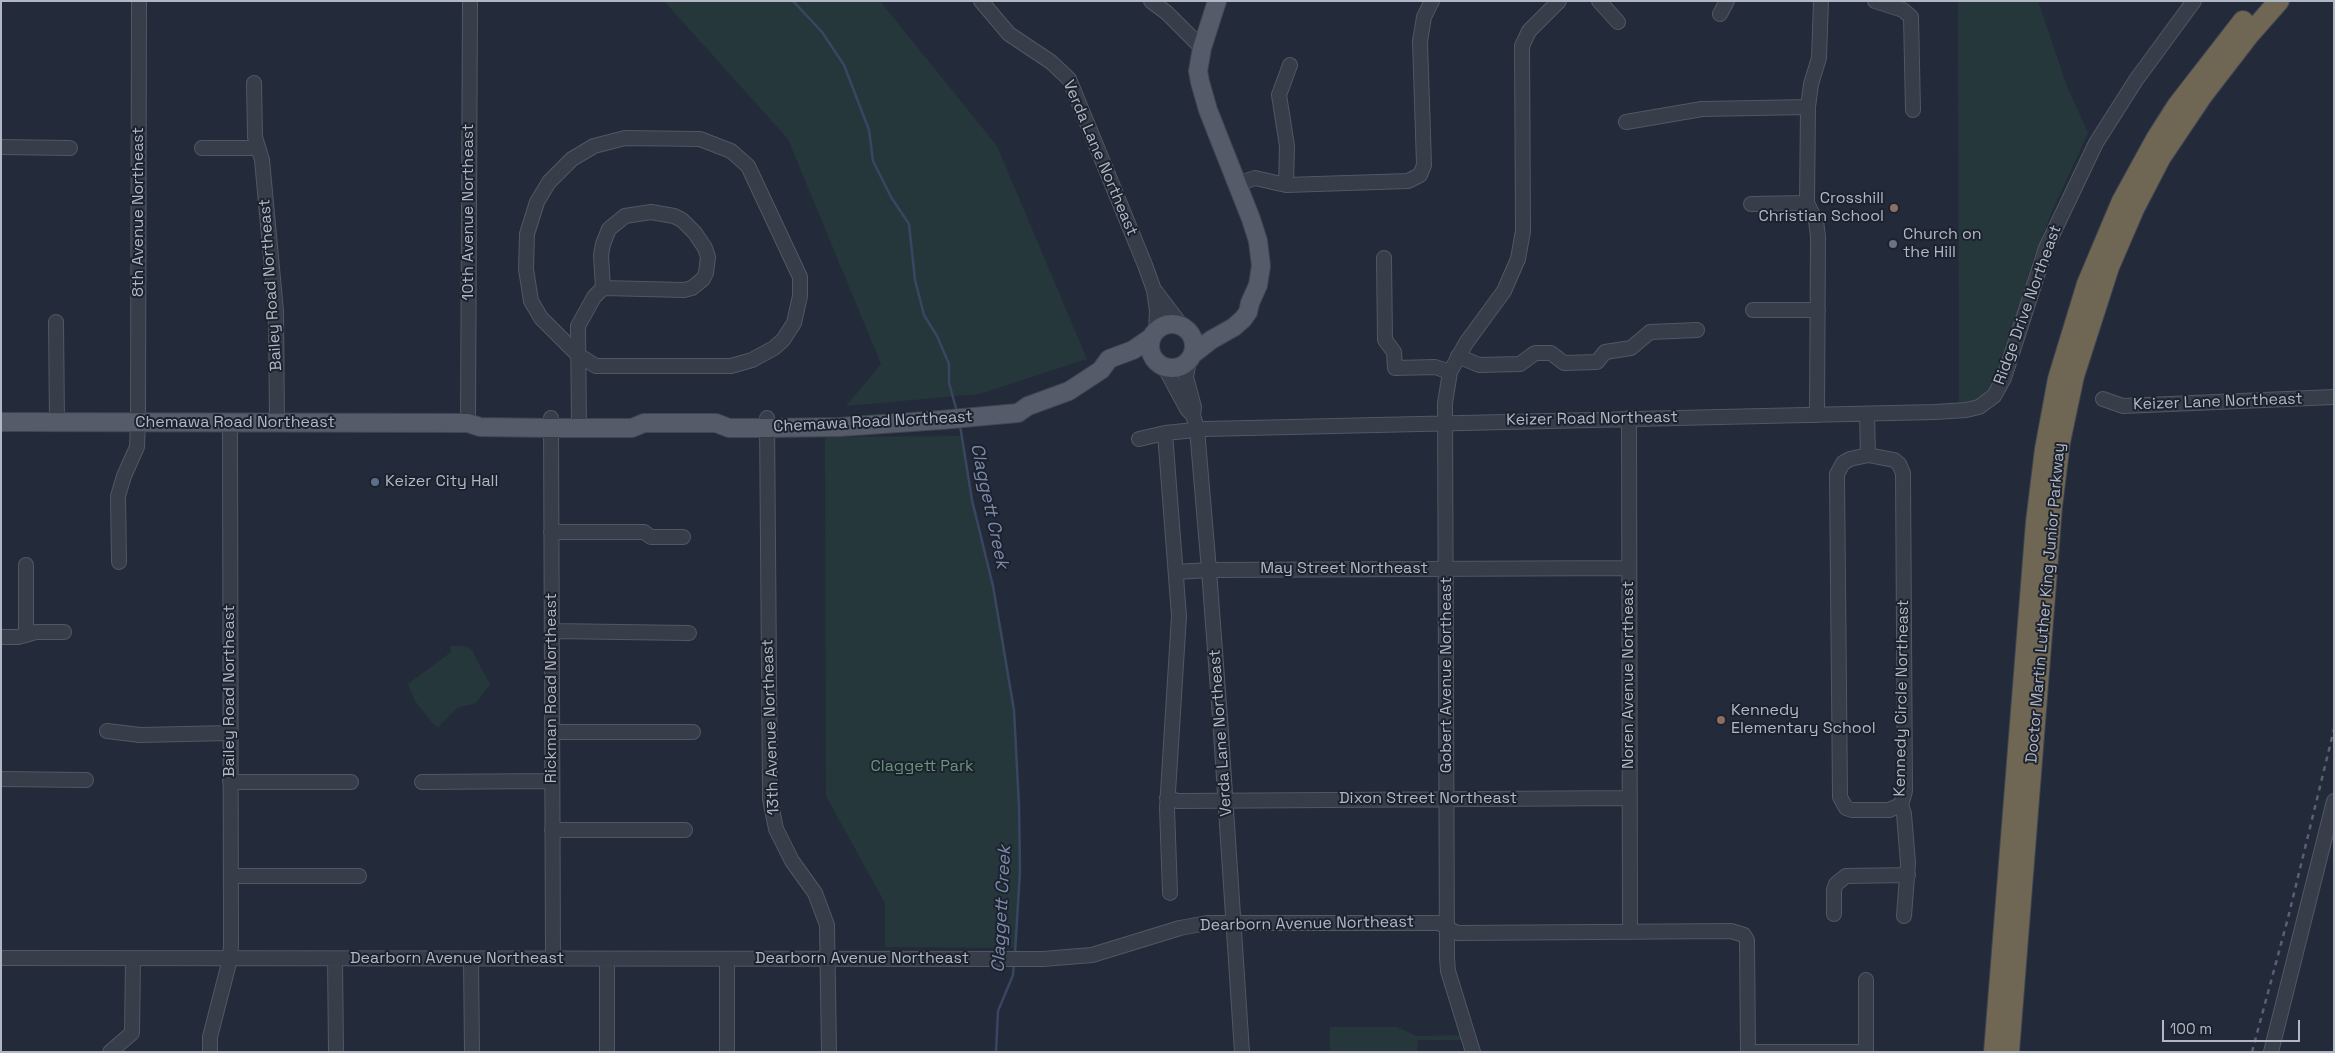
<!DOCTYPE html>
<html>
<head>
<meta charset="utf-8">
<style>
  body { margin:0 }
  #map { position:relative; width:2335px; height:1053px; overflow:hidden; background:#232a39; font-family:"Space Grotesk",sans-serif }
  canvas { display:block }
  .frame { position:absolute; inset:0; border:2px solid #b2b7c5; pointer-events:none }
  .scale { position:absolute; left:2162px; top:1020px; width:138px; height:22px; box-sizing:border-box; border:2px solid #b2b7c5; border-top:0; padding-left:6px; font-size:15px; line-height:18px; white-space:nowrap; color:#b2b7c5; -webkit-text-stroke:4px #1c222e; paint-order:stroke }
</style>
</head>
<body>
<div id="map">
<canvas width="2335" height="1053"></canvas>
<div class="frame"></div>
<div class="scale">100 m</div>
</div>
<script>
const ctx = document.querySelector('canvas').getContext('2d');
ctx.lineJoin = 'round';
function fillPath(path, color) { ctx.fillStyle = color; ctx.fill(path, 'evenodd'); }
const shape = rows => new Path2D(rows.map(r => 'M' + r).join(''));
function trace(path, color, width, dash) { ctx.strokeStyle = color; ctx.lineWidth = width; ctx.lineCap = dash ? 'butt' : 'round'; ctx.setLineDash(dash || []); ctx.stroke(path); }
function drawText(font, color, halo, rows, align = 'center') {
  ctx.font = font + ' "Space Grotesk",sans-serif'; ctx.lineWidth = 4; ctx.setLineDash([]); ctx.textBaseline = 'middle'; ctx.strokeStyle = halo; ctx.fillStyle = color; for (const [text, x, y, turn = 0] of rows) {
    ctx.save(); ctx.translate(x, y); ctx.rotate((+turn || 0) * Math.PI / 180); ctx.textAlign = isNaN(turn) ? turn : align; if (halo) ctx.strokeText(text, 0, 0); ctx.fillText(text, 0, 0); ctx.restore();
  }
}
fillPath(shape([
  [664,1,880,1,997,146,1087,359,979,394,846,406,881,364,788,139],
  [1958,1,2038,1,2067,86,2088,133,2053,209,2034,257,1996,382,1982,397,1970,404,1959,406],
  [962,436,972,500,993,586,1003,635,1014,710,1019,806,1020,871,1015,948,885,947,885,903,826,796,825,437],
  [451,646,463,646,471,649,490,684,476,703,457,708,438,727,434,725,415,701,408,684,451,652],
  [1330,1027,1397,1027,1417,1036,1469,1035,1470,1040,1418,1040,1417,1052,1330,1052]
]), '#26373b');
trace(shape([
  [793,1,822,32,844,65,869,130,873,161,891,197,909,224,915,280,924,315,937,336,949,364,949,383,957,412],
  [960,425,972,500,993,586,1014,710,1019,806,1020,871,1015,953],
  [996,1052,998,1011,1013,975,1014,964]
]), '#394661', 2.5);
const minor = shape([
  [981,1,1009,34,1051,62,1069,79,1145,265,1154,290,1157,311,1156,331],
  [1151,1,1167,13,1202,48],
  [1599,1,1618,22],
  [1875,1,1903,10,1911,17,1913,110],
  [1720,14,1727,1],
  [254,83,255,137,262,160,276,311,277,422],
  [1626,122,1702,109,1808,107],
  [625,138,700,139,731,151,748,166,800,277,800,296,794,323,783,340,774,348,752,360,731,366,596,366,578,355,541,318,531,301,526,269,527,234,537,202,549,182,572,159,594,146,625,138],
  [1,147,70,148],
  [202,148,258,148],
  [1237,184,1255,178,1286,185,1408,181,1420,175,1424,165,1420,41,1424,17,1432,1],
  [1286,185,1287,146,1279,95,1290,65],
  [1751,204,1807,203],
  [651,212,674,216,682,220,695,233,705,248,708,257,706,273,703,279,692,288,684,290,603,288,601,255,603,244,609,229,625,216,651,212],
  [1384,258,1385,340,1394,352,1395,368,1435,367,1450,372],
  [1156,292,1181,325],
  [1753,310,1818,310],
  [56,322,57,422],
  [1458,356,1479,365,1520,364,1535,353,1551,353,1564,363,1597,362,1605,352,1631,348,1650,332,1697,330],
  [1189,360,1186,377,1194,407,1193,415,1197,429,1209,570,1220,718,1242,1052],
  [1164,366,1187,409,1192,414],
  [2103,399,2123,406,2334,397],
  [1867,414,1868,455],
  [1817,415,1818,236,1816,221,1807,203,1808,107,1811,84,1819,58,1821,1],
  [551,418,553,959],
  [767,418,770,799,776,829,792,861,815,893,827,925,829,1052],
  [1629,418,1630,932],
  [468,423,470,1],
  [579,427,578,326,594,297,603,288],
  [1165,433,1179,616,1167,808,1170,893],
  [1139,439,1165,433,1205,429,1935,412,1966,410,1979,407,1994,396,2004,378,2046,248,2096,143,2136,80,2194,1],
  [1868,455,1894,460,1899,464,1903,473,1905,791,1901,805,1889,810,1852,810,1846,808,1840,797,1837,474,1843,463,1850,459,1868,455],
  [551,532,644,532,651,537,683,537],
  [119,562,118,496,124,476,137,447,138,423,139,1],
  [26,565,26,635],
  [1176,572,1209,570,1629,568],
  [553,631,689,633],
  [1,637,18,637,36,632,64,632],
  [107,731,140,735,230,733],
  [553,732,693,732],
  [1,779,86,780],
  [230,782,351,782],
  [422,782,552,781],
  [1167,798,1178,801,1629,798],
  [1901,805,1904,814,1908,863,1904,916],
  [552,830,685,830],
  [231,876,359,876],
  [1834,914,1834,890,1836,884,1846,876,1908,875],
  [1,958,1043,959,1092,955,1180,928,1207,923,1439,923,1457,933,1731,931,1744,935,1747,940,1748,1052],
  [335,959,336,1052],
  [471,959,472,1052],
  [607,959,607,1052],
  [727,959,727,1052],
  [1866,980,1866,1052],
  [110,1052,132,1033,133,960],
  [210,1052,210,1037,230,959,231,945,230,422],
  [1473,1052,1448,971,1447,958,1445,403,1450,372,1466,343,1504,291,1518,259,1523,231,1522,46,1529,31,1559,1],
  [1757,1052,1858,1052],
  [2271,1052,2334,801]
]);
const major = shape([
  '1150 346a22 22 0 1 1 44 0a22 22 0 1 1-44 0Z',
  [1193,354,1211,340,1234,327,1243,319,1248,312,1250,303,1258,285,1261,266,1258,241,1251,219,1208,110,1200,82,1198,71,1202,48,1217,1],
  [1,422,468,423,480,427,551,428,632,428,644,423,716,423,729,428,767,428,840,427,941,420,1018,413,1028,406,1069,391,1101,370,1109,359,1133,350,1152,337]
]);
const highway = shape([
  [1994,1052,2036,522,2045,449,2058,379,2087,284,2122,201,2156,139,2177,106,2243,21],
  [2009,1052,2052,507,2060,442,2074,376,2109,267,2134,209,2161,157,2202,96,2249,35,2279,1]
]);
trace(minor, '#525764', 16);
trace(major, '#404652', 20);
trace(highway, '#3f4451', 22);
trace(minor, '#373d49', 14);
trace(major, '#555b69', 18);
trace(highway, '#6f6754', 20);
trace(shape([
  [2252,1052,2288,918,2334,729]
]), '#596070', 2.5, [5, 5]);
for (const [x, y, r, color] of [
  [1894,208,5,"#8d6e63"],
  [1893,244,5,"#6b7280"],
  [375,482,5,"#5c6f8a"],
  [1721,720,5,"#8d6e63"]
]) { const dot = new Path2D(); dot.arc(x, y, r, 0, 2 * Math.PI); ctx.fillStyle = color; ctx.fill(dot); trace(dot, '#1c222e', 2); }
drawText('16px', '#b2b7c5', '#1c222e', [
  ["Verda Lane Northeast",1100,158,67],
  ["8th Avenue Northeast",139,212,-90],
  ["10th Avenue Northeast",469,212,-90],
  ["Bailey Road Northeast",271,285,-94],
  ["Ridge Drive Northeast",2028,305,-70],
  ["Keizer Lane Northeast",2218,402,-2],
  ["Keizer Road Northeast",1592,419,-1],
  ["Chemawa Road Northeast",873,422,-3],
  ["Chemawa Road Northeast",235,423],
  ["May Street Northeast",1344,569],
  ["Doctor Martin Luther King Junior Parkway",2046,603,-85],
  ["Gobert Avenue Northeast",1447,675,-90],
  ["Noren Avenue Northeast",1629,675,-90],
  ["Rickman Road Northeast",552,688,-90],
  ["Bailey Road Northeast",230,691,-90],
  ["Kennedy Circle Northeast",1902,698,-89],
  ["13th Avenue Northeast",771,727,-92],
  ["Verda Lane Northeast",1221,733,-94],
  ["Dixon Street Northeast",1428,799],
  ["Dearborn Avenue Northeast",1307,924,-1],
  ["Dearborn Avenue Northeast",457,959],
  ["Dearborn Avenue Northeast",862,959]
]);
drawText('16px', '#b2b7c5', '#1c222e', [
  ["Crosshill",1884,199,"right"],
  ["Christian School",1884,217,"right"],
  ["Church on",1903,235],
  ["the Hill",1903,253],
  ["Keizer City Hall",385,482],
  ["Kennedy",1731,711],
  ["Elementary School",1731,729]
], 'left');
drawText('16px', '#6a9578', '#1c222e', [
  ["Claggett Park",922,767]
]);
drawText('italic 18px', '#7c8bab', '#1c222e', [
  ["Claggett Creek",989,506,78],
  ["Claggett Creek",1002,909,-87]
]);
</script>
</body>
</html>
